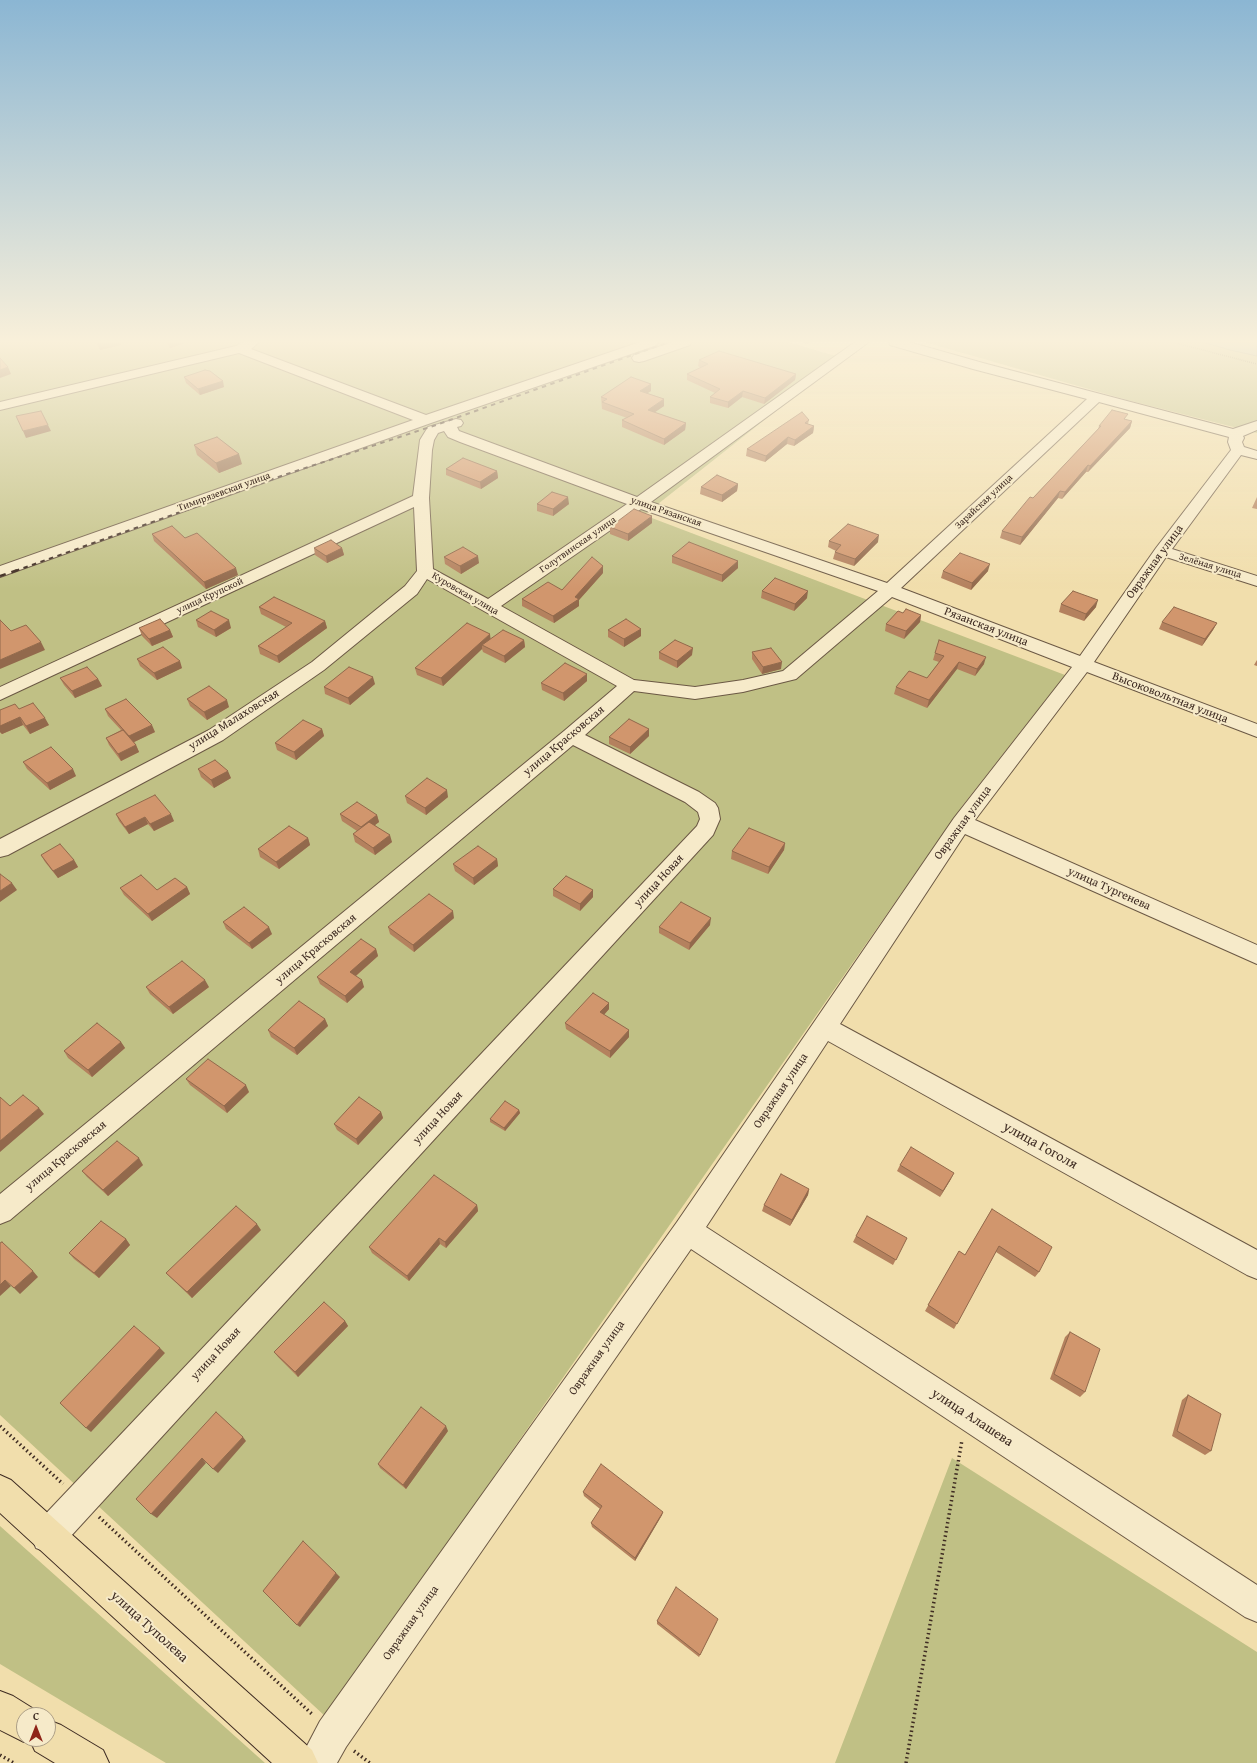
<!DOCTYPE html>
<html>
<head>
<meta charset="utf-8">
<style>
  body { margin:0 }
  #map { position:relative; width:1257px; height:1763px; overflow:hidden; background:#f1deac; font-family:"Gentium Book Plus",serif }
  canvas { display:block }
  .north { position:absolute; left:16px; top:1707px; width:40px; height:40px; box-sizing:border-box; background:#f6eac9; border:1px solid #ac9e86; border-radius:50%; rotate:0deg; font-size:11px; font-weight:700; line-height:16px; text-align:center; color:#3e2b22 }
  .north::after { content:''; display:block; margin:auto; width:14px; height:18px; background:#8f2418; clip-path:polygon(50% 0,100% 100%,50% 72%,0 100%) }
</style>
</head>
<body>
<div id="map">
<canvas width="1257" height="1763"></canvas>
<div class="north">С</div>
</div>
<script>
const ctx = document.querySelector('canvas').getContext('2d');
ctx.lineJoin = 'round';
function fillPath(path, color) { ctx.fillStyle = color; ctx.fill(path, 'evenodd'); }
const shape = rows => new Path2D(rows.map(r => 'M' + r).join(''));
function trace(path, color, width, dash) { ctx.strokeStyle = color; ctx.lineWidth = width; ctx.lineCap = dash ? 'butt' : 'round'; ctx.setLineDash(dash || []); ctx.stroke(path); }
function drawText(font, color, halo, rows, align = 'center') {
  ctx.font = font + ' "Gentium Book Plus",serif'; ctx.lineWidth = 4; ctx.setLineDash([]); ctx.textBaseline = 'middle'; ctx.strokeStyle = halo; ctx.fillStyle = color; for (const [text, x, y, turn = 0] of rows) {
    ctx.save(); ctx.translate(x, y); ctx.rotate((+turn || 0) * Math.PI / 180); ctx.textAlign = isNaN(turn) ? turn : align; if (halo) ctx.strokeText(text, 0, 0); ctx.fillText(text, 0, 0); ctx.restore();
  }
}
fillPath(shape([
  [0,342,788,342,843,358,644,515,1065,675,963,805,326,1717,0,1415],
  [924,342,1202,342,1257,356,1257,433,1127,400],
  [952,1458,1257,1652,1257,1763,835,1763],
  [0,1526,265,1763,166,1763,0,1664]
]), '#c0c085');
const water = shape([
  [1202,342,1257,342,1257,356,1230,350,1202,342]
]);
fillPath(water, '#9fb9b4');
trace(water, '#78807a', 1);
const minor = shape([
  [243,342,259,342,251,349,426,415,640,342,658,342,657,345,431,423,0,577,0,566,413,420,239,353,0,410,0,402,236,346,243,342],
  [673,342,691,342,690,345,644,361,639,362,634,361,632,358,634,355,673,342],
  [855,342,869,342,651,502,887,583,1087,399,973,369,890,345,889,342,909,342,983,363,1233,429,1257,421,1257,430,1243,436,1244,438,1242,442,1244,447,1257,451,1257,459,1241,455,1172,549,1257,576,1257,586,1166,557,1094,662,1257,724,1257,737,1087,672,975,820,1257,945,1257,964,965,834,840,1024,1257,1250,1257,1279,1247,1275,828,1041,706,1227,1257,1585,1257,1622,1245,1617,691,1249,346,1747,337,1763,298,1763,320,1721,677,1222,954,818,1072,667,892,597,796,679,743,692,695,699,634,691,585,735,699,792,715,803,718,808,720,819,713,835,60,1548,48,1553,36,1548,31,1536,36,1524,697,826,700,819,698,812,685,802,573,745,10,1220,0,1224,0,1194,564,731,617,686,427,579,417,594,324,670,223,740,8,855,0,857,0,839,209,730,312,662,405,586,417,571,414,507,0,700,0,687,413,496,420,440,428,427,456,419,461,420,463,423,461,426,457,427,459,431,637,497,855,342],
  [1099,402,1229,437,1228,442,1231,450,1156,548,1080,656,901,588,1099,402],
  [444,431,448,437,460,442,627,504,488,599,433,569,429,498,432,450,434,440,438,433,444,431],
  [641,509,878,591,783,671,743,680,695,687,634,680,501,606,641,509]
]);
const major = shape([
  [0,1475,11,1480,312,1750,318,1763,272,1763,0,1513,0,1475],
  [0,1691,13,1696,37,1711,38,1715,24,1715,24,1739,48,1739,48,1720,61,1725,103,1750,109,1763,55,1763,35,1751,30,1740,24,1742,0,1730,0,1691]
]);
trace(minor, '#6b5844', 2);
trace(major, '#3e2b22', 2);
trace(shape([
  [1172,342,1257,364]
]), '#3e2b22', 1.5, [0.5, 1.5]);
trace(shape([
  [0,1426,63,1484],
  [99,1517,313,1715],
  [354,1751,370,1763],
  [0,1755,14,1763],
  [906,1763,962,1440]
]), '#3e2b22', 3.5, [1.5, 3]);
fillPath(minor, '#f6eac9');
fillPath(major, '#f1deac');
trace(shape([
  [15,571,287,474,436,425,669,342]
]), '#3e2b22', 2, [4.5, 4.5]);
trace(shape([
  [0,576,18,570]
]), '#3e2b22', 2.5, [6, 6]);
fillPath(shape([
  [96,342,120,342,121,345,100,350],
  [166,342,188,342,170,348],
  [801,342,810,342,808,344],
  [699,360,796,374,795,380,764,404,742,397,728,408,710,403,710,397,715,393,687,380,687,374,701,368,698,366],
  [184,377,224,387,200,395,186,383],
  [651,391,647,393,664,399,664,406,654,412,686,423,685,430,664,445,622,427,622,420,627,418,602,409,601,397],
  [809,420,808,424,814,426,813,433,794,446,787,444,765,462,746,456,747,449],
  [1126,420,1132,421,1130,428,1088,472,1086,472,1062,499,1058,498,1020,545,1000,538,1002,531,1098,429,1099,426],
  [194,445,242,464,219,473,197,455],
  [446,469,497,471,498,478,481,489,446,475],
  [738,484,737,491,722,502,700,494,701,487],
  [1257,497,1257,509,1252,508],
  [537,504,569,504,553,516,537,511],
  [652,523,628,541,610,534,610,527],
  [152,534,185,538,238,575,206,589,154,541],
  [829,541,878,542,854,566,833,559,835,552,836,551,828,547],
  [314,548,342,548,344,555,327,563,315,555],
  [672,556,738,568,722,582,672,563],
  [444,557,479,563,461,574,445,564],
  [943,571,988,571,971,590,941,578],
  [603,573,579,600,579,606,554,623,522,606,522,599,562,590],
  [762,591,807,598,794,611,761,598],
  [1061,604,1096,607,1084,621,1059,612],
  [259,607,325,621,327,628,279,663,260,654,258,646,286,627,261,614],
  [903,613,921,615,920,622,904,639,885,631,886,624],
  [196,620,231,628,216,637,198,627],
  [1162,622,1217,623,1213,630,1202,646,1159,629],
  [139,628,170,630,173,637,152,646,142,636],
  [608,630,641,636,624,647,608,637],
  [491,639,524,640,525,647,505,663,483,652,482,649,443,686,417,675,415,668],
  [659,652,692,655,677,668,659,659],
  [752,652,781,669,762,674,752,659],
  [935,653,984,664,975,676,957,669,927,708,894,694,896,687,927,678,939,662,933,660],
  [137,659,182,668,157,680,140,666],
  [1257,660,1257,666,1254,665],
  [60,678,98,679,102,686,75,698,64,685],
  [587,681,564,701,542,690,541,683],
  [375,684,350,705,325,694,324,687],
  [187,699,229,707,207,720,190,706],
  [105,709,155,732,134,742,136,745,139,752,121,761,109,745,106,738,121,730,108,716],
  [0,710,49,725,30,734,23,725,2,734,0,732],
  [322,729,324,736,296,760,277,750,275,743],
  [649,729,649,736,630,754,609,744,609,737],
  [23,762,76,776,50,790,27,769],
  [198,769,231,778,214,788,201,777],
  [405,796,448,797,426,815,407,803],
  [116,814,174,821,154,831,148,824,129,834,119,821],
  [340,814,377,815,379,822,375,825,392,842,375,855,355,842,353,834,357,831,342,821],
  [308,838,310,845,279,869,260,857,258,849],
  [785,843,784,850,768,874,731,859,732,851],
  [41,855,74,860,78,867,58,878,45,862],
  [497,859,498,866,474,885,455,871,453,864],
  [187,887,190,894,152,921,124,895,120,888,157,890],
  [553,889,593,897,580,911,553,896],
  [454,918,414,952,390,934,388,927],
  [223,922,272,934,252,949,226,929],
  [710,925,689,950,659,933,659,927],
  [376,949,378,956,356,976,364,987,347,1003,320,984,317,977],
  [146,987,209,987,173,1014,150,994],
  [609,1003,609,1009,604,1015,629,1037,610,1058,566,1029,565,1023],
  [325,1019,328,1026,297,1055,271,1037,268,1030],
  [121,1042,125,1048,92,1077,68,1058,64,1051],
  [186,1079,249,1092,227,1113,190,1085],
  [519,1110,520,1113,505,1131,490,1122,490,1119],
  [381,1112,383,1118,358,1145,337,1130,334,1124],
  [143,1165,108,1196,87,1177,82,1171],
  [900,1165,951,1179,940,1197,897,1171],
  [809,1189,808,1195,790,1226,762,1211,764,1205],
  [477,1205,478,1211,446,1248,440,1244,409,1281,372,1253,369,1247],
  [992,1209,1039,1272,1035,1277,996,1252,954,1329,925,1311,959,1251,965,1255],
  [261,1230,192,1298,171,1278,166,1273],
  [856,1236,907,1238,893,1265,853,1242],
  [126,1239,130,1245,99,1278,74,1259,69,1253],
  [345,1321,348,1326,298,1377,278,1357,274,1352],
  [1070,1332,1085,1392,1080,1397,1050,1379,1065,1337],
  [1188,1395,1211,1451,1205,1455,1172,1436,1182,1400],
  [448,1431,406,1489,380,1468,378,1464],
  [583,1492,663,1512,662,1515,635,1561,592,1527,591,1523,600,1509,584,1496],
  [657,1621,717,1622,699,1657,657,1624]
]), '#b4815e');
fillPath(shape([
  [104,342,120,342,121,345,100,350,98,343],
  [168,342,188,342,170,348],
  [8,367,11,374,0,378,0,370],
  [796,374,795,380,764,404,765,398],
  [223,381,224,387,200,395,198,389],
  [651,384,651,391,640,398,640,391],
  [743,391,742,397,728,408,728,402],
  [664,399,664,406,648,417,648,410],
  [1132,421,1130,428,1088,472,1090,466],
  [686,423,685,430,664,445,664,439],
  [48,425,51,431,26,438,23,431],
  [814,426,813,433,794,446,795,440],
  [788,437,787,444,765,462,766,456],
  [239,454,242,464,219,473,216,463],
  [1088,465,1086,472,1062,499,1065,492],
  [497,471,498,478,481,489,480,482],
  [738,484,737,491,722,502,722,495],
  [1060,491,1058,498,1020,545,1022,537],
  [568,497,569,504,553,516,553,509],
  [652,516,652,523,628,541,628,534],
  [879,535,878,542,854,566,855,559],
  [342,548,344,555,327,563,326,556],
  [478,556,479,563,461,574,460,566],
  [738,561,738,568,722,582,722,575],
  [990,564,988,571,971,590,972,583],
  [603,566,603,573,579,600,579,606,554,623,553,616,575,597],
  [236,568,238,575,206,589,204,582],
  [808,591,807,598,794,611,795,604],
  [1098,600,1096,607,1084,621,1086,614],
  [921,615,920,622,904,639,906,631],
  [229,620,231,628,216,637,214,630],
  [325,621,327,628,279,663,277,656],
  [1217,623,1213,630,1202,646,1205,639],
  [641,629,641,636,624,647,624,639],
  [170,630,173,637,152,646,149,639],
  [490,634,491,642,482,645,482,649,443,686,441,678],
  [524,640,525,647,505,663,504,656],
  [41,642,45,650,0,669,0,660],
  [693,648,692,655,677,668,677,661],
  [986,657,984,664,975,676,977,669],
  [180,661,182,668,157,680,154,673],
  [782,662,781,669,762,674,763,667],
  [959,662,957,669,927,708,929,700],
  [587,674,587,681,564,701,563,693],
  [373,677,375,684,350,705,348,698],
  [98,679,102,686,75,698,72,691],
  [227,700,229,707,207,720,204,712],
  [20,717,23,725,2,734,0,732,0,726],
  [45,718,49,725,30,734,26,726],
  [152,725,155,732,132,743,129,736],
  [322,729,324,736,296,760,294,752],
  [649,729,649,736,630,754,630,747],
  [136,745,139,752,121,761,118,754],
  [73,769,76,776,50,790,47,783],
  [228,771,231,778,214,788,211,780],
  [447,790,448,797,426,815,425,808],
  [171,814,174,821,154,831,150,824],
  [377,815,379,822,363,834,361,827],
  [145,817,148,824,129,834,125,827],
  [390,835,392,842,375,855,373,848],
  [308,838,310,845,279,869,276,862],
  [785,843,784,850,768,874,769,867],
  [497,859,498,866,474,885,473,878],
  [74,860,78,867,58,878,53,871],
  [12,883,17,890,0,902,0,891],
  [187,887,190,894,152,921,148,914],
  [593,890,593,897,580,911,580,904],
  [453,911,454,918,414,952,413,945],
  [711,918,710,925,689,950,690,943],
  [269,927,272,934,252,949,249,943],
  [376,949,378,956,352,979,350,972],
  [205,980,209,987,173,1014,169,1007],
  [362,980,364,987,347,1003,345,996],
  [609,1003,609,1009,600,1019,600,1012],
  [325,1019,328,1026,297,1055,294,1048],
  [629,1030,629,1037,610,1058,610,1051],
  [121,1042,125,1048,92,1077,88,1070],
  [246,1085,249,1092,227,1113,224,1106],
  [39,1108,44,1114,0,1152,0,1141],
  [519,1110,520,1113,505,1131,504,1128],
  [381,1112,383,1118,358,1145,356,1139],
  [139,1158,143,1165,108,1196,103,1190],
  [954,1173,951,1179,940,1197,943,1191],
  [809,1189,808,1195,790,1226,792,1220],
  [477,1205,478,1211,446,1248,445,1242],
  [257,1224,261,1230,192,1298,187,1292],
  [439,1238,440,1244,409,1281,407,1276],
  [126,1239,130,1245,99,1278,94,1273],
  [33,1271,38,1277,20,1294,14,1288],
  [5,1280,11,1286,0,1296,0,1285],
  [345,1321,348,1326,298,1377,295,1372],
  [160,1348,165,1353,91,1432,86,1428],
  [446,1426,448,1431,406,1489,403,1485],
  [243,1437,246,1441,218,1473,213,1469],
  [202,1458,206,1463,157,1518,151,1514],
  [663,1512,662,1515,635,1561,635,1558],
  [336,1573,340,1577,300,1627,297,1625]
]), '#92694c');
const building = shape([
  [719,351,796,374,765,398,743,391,728,402,710,397,720,389,687,374,708,364,699,360,719,351],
  [0,358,8,367,0,370,0,358],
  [205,370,210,371,223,381,198,389,184,377,205,370],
  [631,377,651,384,640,391,664,399,648,410,686,423,664,439,622,420,634,414,602,402,607,399,601,397,631,377],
  [1112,410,1128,414,1124,419,1132,421,1090,466,1088,465,1065,492,1060,491,1022,537,1002,531,1030,497,1033,498,1101,426,1099,426,1112,410],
  [41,411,48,425,23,431,16,416,41,411],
  [802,412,809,420,805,423,814,426,795,440,788,437,766,456,747,449,802,412],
  [217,437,239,454,216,463,194,445,217,437],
  [463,458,497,471,480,482,446,469,463,458],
  [717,475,738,484,722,495,701,487,717,475],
  [552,492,568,497,553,509,537,504,552,492],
  [634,509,652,516,628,534,610,527,634,509],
  [848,524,879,535,855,559,835,552,841,545,829,541,848,524],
  [172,526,185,538,197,533,236,568,204,582,152,534,172,526],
  [331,540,342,548,326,556,314,548,331,540],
  [689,542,738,561,722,575,672,556,689,542],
  [463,547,478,556,460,566,444,557,463,547],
  [960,553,990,564,972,583,943,571,960,553],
  [592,557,603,566,575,597,579,599,553,616,522,599,548,582,562,590,592,557],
  [775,578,808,591,795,604,762,591,775,578],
  [1073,591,1098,600,1086,614,1061,604,1073,591],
  [274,597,325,621,277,656,258,646,292,623,259,607,274,597],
  [1174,607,1217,623,1205,639,1162,622,1174,607],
  [906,609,921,615,906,631,886,624,898,611,903,613,906,609],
  [211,611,229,620,214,630,196,620,211,611],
  [160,619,170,630,149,639,139,628,160,619],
  [626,619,641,629,624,639,608,630,626,619],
  [0,620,11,631,26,625,41,642,0,660,0,620],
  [467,623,490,634,441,678,415,668,467,623],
  [503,630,524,640,504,656,482,645,503,630],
  [675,640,693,648,677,661,659,652,675,640],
  [939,640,986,657,977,669,959,662,929,700,896,687,909,671,927,678,944,656,935,653,939,640],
  [163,647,180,661,154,673,137,659,163,647],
  [771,648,782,662,763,667,752,652,771,648],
  [565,663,587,674,563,693,541,683,565,663],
  [87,667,98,679,72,691,60,678,87,667],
  [349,667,373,677,348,698,324,687,349,667],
  [209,686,227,700,204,712,187,699,209,686],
  [126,699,152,725,129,736,105,709,126,699],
  [33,703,45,718,26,726,20,717,0,726,0,710,15,704,19,709,33,703],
  [629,719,649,729,630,747,609,737,629,719],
  [303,720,322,729,294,752,275,743,303,720],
  [123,730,136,745,118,754,106,738,123,730],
  [51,747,73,769,47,783,23,762,51,747],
  [215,760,228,771,211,780,198,769,215,760],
  [427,778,447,790,425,808,405,796,427,778],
  [155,795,171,814,150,824,145,817,125,827,116,814,155,795],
  [357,802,377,815,361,827,340,814,357,802],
  [369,822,390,835,373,848,353,834,369,822],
  [289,826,308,838,276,862,258,849,289,826],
  [749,828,785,843,769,867,732,851,749,828],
  [60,844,74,860,53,871,41,855,60,844],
  [478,846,497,859,473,878,453,864,478,846],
  [0,874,12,883,0,891,0,874],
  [141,875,157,890,175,878,187,887,148,914,120,888,141,875],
  [566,876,593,890,580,904,553,889,566,876],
  [429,894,453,911,413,945,388,927,429,894],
  [681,902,711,918,690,943,659,927,681,902],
  [244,907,269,927,249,943,223,922,244,907],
  [361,939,376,949,350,972,362,980,345,996,317,977,361,939],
  [182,961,205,980,169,1007,146,987,182,961],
  [593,993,609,1003,600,1012,629,1030,610,1051,565,1023,593,993],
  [299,1001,325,1019,294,1048,268,1030,299,1001],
  [97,1023,121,1042,88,1070,64,1051,97,1023],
  [208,1059,246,1085,224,1106,186,1079,208,1059],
  [23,1095,39,1108,0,1141,0,1097,10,1106,23,1095],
  [359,1097,381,1112,356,1139,334,1124,359,1097],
  [505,1101,519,1110,504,1128,490,1119,505,1101],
  [117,1141,139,1158,103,1190,82,1171,117,1141],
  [911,1147,954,1173,943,1191,900,1165,911,1147],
  [781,1174,809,1189,792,1220,764,1205,781,1174],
  [434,1175,477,1205,445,1242,439,1238,407,1276,369,1247,434,1175],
  [236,1206,257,1224,187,1292,166,1273,236,1206],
  [992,1209,1052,1247,1039,1272,999,1246,957,1324,928,1305,959,1251,965,1255,992,1209],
  [867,1216,907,1238,896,1260,856,1236,867,1216],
  [101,1221,126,1239,94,1273,69,1253,101,1221],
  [2,1242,33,1271,14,1288,5,1280,0,1285,0,1243,2,1242],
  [324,1302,345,1321,295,1372,274,1352,324,1302],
  [134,1326,160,1348,86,1428,60,1403,134,1326],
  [1070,1332,1100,1349,1085,1392,1054,1374,1070,1332],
  [1188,1395,1221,1414,1211,1451,1177,1431,1188,1395],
  [421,1407,446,1426,403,1485,378,1464,421,1407],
  [216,1412,243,1437,213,1469,202,1458,151,1514,136,1499,216,1412],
  [601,1464,663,1512,635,1558,591,1523,602,1506,583,1492,601,1464],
  [303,1541,336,1573,297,1625,263,1591,303,1541],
  [676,1587,718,1619,700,1655,657,1621,676,1587]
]);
fillPath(building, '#d1966d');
trace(building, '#92694c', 1);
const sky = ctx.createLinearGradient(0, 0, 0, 589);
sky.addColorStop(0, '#8bb6d3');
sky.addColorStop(0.58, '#f9f0da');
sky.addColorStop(1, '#f9f0da00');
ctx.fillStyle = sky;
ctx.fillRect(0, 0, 1257, 589);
drawText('10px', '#3e2b22', '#f6eac9', [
  ["Тимирязевская улица",224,492,-20],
  ["Зарайская улица",984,502,-43],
  ["улица Рязанская",666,512,19],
  ["Голутвинская улица",578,545,-35],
  ["Зелёная улица",1210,566,17],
  ["Куровская улица",465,594,30],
  ["улица Крупской",210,596,-25]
]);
drawText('12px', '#3e2b22', '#f6eac9', [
  ["Овражная улица",1155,562,-54],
  ["Рязанская улица",986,627,21],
  ["Высоковольтная улица",1170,698,21],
  ["улица Малаховская",234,720,-32],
  ["улица Красковская",564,741,-40],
  ["Овражная улица",963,823,-54],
  ["улица Новая",659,881,-47],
  ["улица Тургенева",1109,889,24],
  ["улица Красковская",316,949,-40],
  ["Овражная улица",781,1091,-56],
  ["улица Новая",438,1118,-47],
  ["улица Красковская",66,1156,-40],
  ["улица Новая",216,1354,-47],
  ["Овражная улица",597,1358,-55],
  ["Овражная улица",411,1623,-55]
]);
drawText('14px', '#3e2b22', '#f6eac9', [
  ["улица Гоголя",1040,1146,29],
  ["улица Алашева",972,1418,33],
  ["улица Туполева",149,1627,42]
]);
</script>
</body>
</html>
